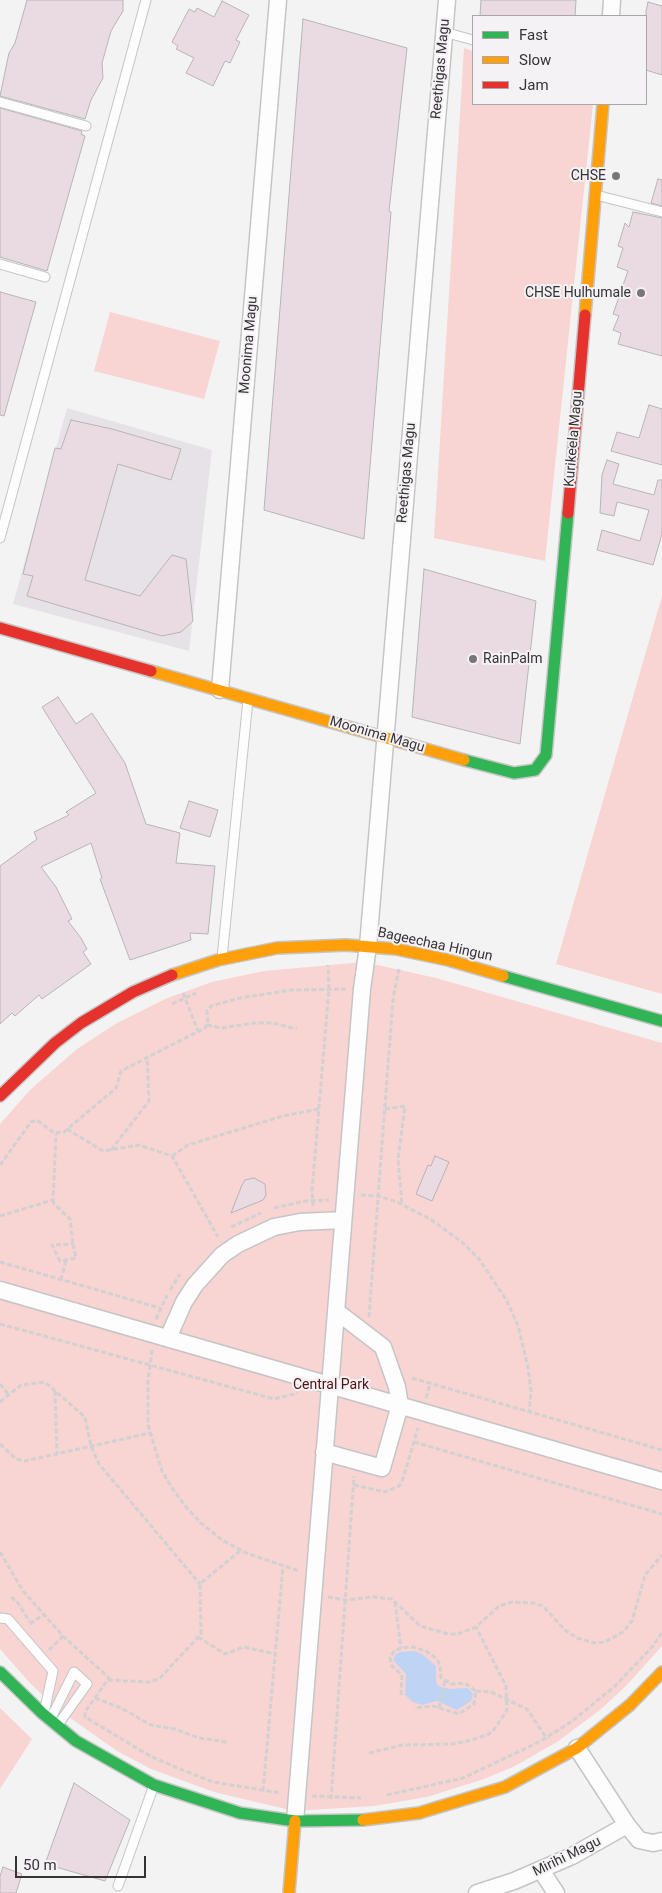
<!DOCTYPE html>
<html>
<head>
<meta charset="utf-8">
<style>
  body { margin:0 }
  #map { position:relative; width:662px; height:1893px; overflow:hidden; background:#f4f3f4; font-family:Roboto,sans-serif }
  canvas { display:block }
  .legend { position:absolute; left:472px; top:15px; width:175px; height:90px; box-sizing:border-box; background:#f5f2f5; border:1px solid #a8a6a8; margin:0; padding:6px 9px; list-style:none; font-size:15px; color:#353435 }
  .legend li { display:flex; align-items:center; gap:10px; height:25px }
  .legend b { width:25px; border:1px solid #a8a6a8 }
  .scale { position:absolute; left:15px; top:1856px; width:131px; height:22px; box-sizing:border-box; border:2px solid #353435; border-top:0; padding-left:6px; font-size:15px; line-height:18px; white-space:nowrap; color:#353435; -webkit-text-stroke:4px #f5f2f5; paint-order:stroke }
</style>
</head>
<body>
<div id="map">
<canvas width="662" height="1893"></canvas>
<ul class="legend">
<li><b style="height:6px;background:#30b455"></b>Fast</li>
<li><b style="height:6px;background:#ff9f0a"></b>Slow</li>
<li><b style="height:6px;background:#e5322d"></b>Jam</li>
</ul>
<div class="scale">50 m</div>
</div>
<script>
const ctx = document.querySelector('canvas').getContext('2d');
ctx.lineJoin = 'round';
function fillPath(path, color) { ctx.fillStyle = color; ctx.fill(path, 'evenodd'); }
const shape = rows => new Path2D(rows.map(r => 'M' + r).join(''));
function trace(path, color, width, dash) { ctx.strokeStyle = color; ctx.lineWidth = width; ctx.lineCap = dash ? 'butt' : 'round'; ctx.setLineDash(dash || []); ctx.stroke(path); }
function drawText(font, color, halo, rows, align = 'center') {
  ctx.font = font + ' Roboto,sans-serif'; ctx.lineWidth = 4; ctx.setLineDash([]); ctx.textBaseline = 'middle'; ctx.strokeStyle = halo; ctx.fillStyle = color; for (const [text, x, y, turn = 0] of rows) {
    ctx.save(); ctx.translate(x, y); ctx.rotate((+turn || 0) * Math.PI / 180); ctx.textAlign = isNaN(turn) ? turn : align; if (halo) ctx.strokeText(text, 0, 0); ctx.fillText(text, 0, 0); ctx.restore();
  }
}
fillPath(shape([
  [67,408,212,450,189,651,13,604]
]), '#e7e2e7');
fillPath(shape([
  [464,48,473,51,473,104,593,104,545,561,434,538],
  [110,312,220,341,204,399,94,371],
  [662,596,662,994,556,964],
  [364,962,436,978,662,1043,662,1646,626,1686,600,1710,557,1742,515,1766,484,1779,427,1797,374,1806,294,1811,214,1792,151,1769,117,1751,56,1708,29,1682,0,1649,0,1124,31,1089,77,1049,117,1023,165,999,212,982,264,971],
  [0,1708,32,1739,0,1789]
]), '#f8d4d2');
fillPath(shape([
  [414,1651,422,1654,436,1666,436,1681,438,1686,449,1689,468,1688,473,1694,471,1701,457,1710,437,1701,422,1705,413,1702,405,1695,406,1674,393,1660,396,1654,400,1652]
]), '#bdd4f5');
const building = shape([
  [27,0,123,0,123,11,111,31,102,63,103,78,91,100,85,119,0,96,9,53,15,43,27,0],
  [481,0,576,0,575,16,480,16,481,0],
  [222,1,249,15,236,40,240,42,230,63,225,61,213,86,186,73,194,58,176,49,178,46,172,42,189,9,195,12,197,8,214,17,222,1],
  [648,2,662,6,662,75,646,70,646,11,648,2],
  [303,19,407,48,389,211,391,212,364,539,264,510,303,19],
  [0,108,82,131,81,134,85,136,47,271,0,257,0,108],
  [658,179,662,180,662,206,651,203,658,179],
  [633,212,662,218,662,356,618,344,621,333,613,330,619,316,613,314,628,271,617,267,623,248,618,246,625,223,629,227,633,212],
  [0,292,36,302,4,416,0,415,0,292],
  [649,405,662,409,662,465,611,451,617,432,639,438,649,405],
  [71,420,112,429,181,449,171,480,118,464,85,580,140,596,172,555,186,559,193,621,181,632,162,636,27,596,33,576,23,574,55,448,61,449,71,420],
  [607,460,619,464,613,484,654,495,658,480,662,480,662,534,653,565,597,550,602,530,640,541,649,510,617,502,614,516,600,513,602,475,607,460],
  [424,569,536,601,520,744,412,717,424,569],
  [58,697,76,724,92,713,125,763,146,824,180,833,176,863,215,866,208,934,190,933,191,940,130,960,100,879,102,878,91,843,41,867,56,887,72,919,68,921,81,938,87,949,83,952,91,964,42,999,39,995,15,1016,12,1013,0,1024,0,866,37,839,34,832,69,815,66,812,96,793,42,707,58,697],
  [189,801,218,810,210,837,180,828,189,801],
  [435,1156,449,1162,432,1201,416,1194,428,1165,431,1166,435,1156],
  [254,1178,265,1184,266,1195,263,1200,231,1213,242,1185,245,1180,254,1178],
  [74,1783,130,1820,105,1881,45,1864,74,1783],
  [3,1867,22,1874,16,1893,0,1893,0,1876,3,1867]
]);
fillPath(building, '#eadbe2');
trace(building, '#b6b5b6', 1);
const lane = shape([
  [444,32,473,40],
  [0,102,86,126],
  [596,195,662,212],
  [0,264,45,277],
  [0,538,146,0],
  [222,958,248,700],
  [0,1618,8,1619,53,1671,44,1713],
  [51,1718,74,1672,87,1684,57,1726],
  [118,1886,154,1785]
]);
const street = shape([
  [611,16,612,0],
  [220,690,278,0],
  [0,1290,662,1481],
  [168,1338,184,1302,195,1285,222,1255,238,1244,274,1227,300,1222,343,1220],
  [324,1452,382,1468,400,1405,397,1387,383,1347,336,1311],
  [577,1748,627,1825,639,1840,653,1843,662,1841],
  [295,1821,362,989,368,946,447,0],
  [541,1870,556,1893],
  [477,1893,514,1881,572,1856,627,1825]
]);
const fast = shape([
  [464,760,514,773,535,770,546,755,568,513],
  [503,976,662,1021],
  [0,1672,42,1713,76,1741,154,1785,240,1813,295,1821,363,1820]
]);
const slow = shape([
  [585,315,603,104],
  [151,671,464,760],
  [172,975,218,960,277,948,346,945,396,949,448,960,503,976],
  [363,1820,419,1813,505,1787,577,1748,630,1705,662,1672],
  [289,1893,295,1821]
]);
const jam = shape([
  [568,513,585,315],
  [0,628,151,671],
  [0,1096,55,1043,81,1023,133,992,172,975]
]);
trace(lane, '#c6c5c6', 11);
trace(street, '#c6c5c6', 19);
trace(fast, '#c6c5c6', 14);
trace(slow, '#c6c5c6', 14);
trace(jam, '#c6c5c6', 14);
trace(shape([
  [183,993,198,1031],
  [172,1004,196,993],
  [207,1025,221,1028,254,1023,273,1023,297,1029],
  [385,1109,405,1106,398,1159,402,1205],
  [67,1129,103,1151,139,1145,172,1156,218,1237],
  [111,1150,149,1101,147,1057],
  [172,1156,188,1145,283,1116,319,1109],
  [0,1165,31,1122,37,1120,54,1133,64,1132,116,1088,121,1071,205,1028,208,1023,207,1011,211,1006,240,998,291,990,346,989],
  [361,1195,378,1196,397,1202,430,1219,462,1242,479,1259,507,1301,518,1326,528,1367,531,1391,529,1413],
  [53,1200,54,1204,70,1219,73,1244],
  [313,1206,312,1191,329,988,328,965],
  [274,1208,305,1201,329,1200],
  [0,1216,53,1200,56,1134],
  [231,1227,261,1213],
  [73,1244,76,1258,60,1261,52,1245,73,1244],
  [0,1262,160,1308],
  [61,1280,66,1260],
  [170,1290,180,1274],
  [369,1317,393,999,399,969],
  [156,1319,167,1295],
  [0,1324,274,1399,298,1393],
  [152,1350,148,1381,148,1425,162,1471,172,1488,186,1507,201,1523,222,1540,246,1553,299,1571],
  [412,1378,662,1450],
  [0,1384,9,1395],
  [55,1391,57,1454],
  [426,1398,430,1384],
  [0,1402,21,1385,45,1382,85,1417,91,1446,99,1464,200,1584],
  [414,1442,662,1514],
  [0,1444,16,1459,25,1461,150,1433],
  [354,1485,385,1492,399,1486,402,1482,418,1428],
  [0,1552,23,1591,63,1636,109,1678,85,1712,85,1717,150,1756,175,1767,213,1782,281,1793],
  [11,1597,18,1603,30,1622],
  [328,1597,345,1600,373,1597,392,1599,420,1626,448,1634,458,1634,476,1627,499,1606,512,1602,533,1603,543,1606,565,1630,577,1638,595,1643,605,1642,623,1632,632,1621,645,1575,662,1555],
  [395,1602,401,1648],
  [30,1624,44,1614],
  [198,1637,225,1654,244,1647,275,1654],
  [49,1650,63,1636],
  [108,1680,150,1682,160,1678,201,1634,200,1584,241,1550],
  [476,1691,491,1692,527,1709,547,1739],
  [401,1695,402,1675,392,1666,390,1658,394,1651,401,1648,413,1647,426,1651,436,1658,440,1665,441,1678,452,1684,465,1683,476,1691,474,1704,459,1714,433,1706,414,1708],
  [95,1698,121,1708,151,1725,175,1729,199,1738,227,1742],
  [439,1708,445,1681],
  [369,1753,403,1745,452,1744,468,1741,487,1735,493,1731,507,1710,506,1686,476,1627],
  [263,1791,283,1566],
  [387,1795,463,1778,539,1742,571,1722,615,1686,652,1647,662,1633],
  [312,1796,361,1798],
  [331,1799,354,1476]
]), '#d2d1d2', 3, [5, 2.5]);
trace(lane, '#fdfdfd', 9);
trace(street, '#fdfdfd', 16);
trace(fast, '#30b455', 11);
trace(slow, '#ff9f0a', 11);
trace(jam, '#e5322d', 11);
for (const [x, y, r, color] of [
  [616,176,5,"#787778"],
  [641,293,5,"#787778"],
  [473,659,5,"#787778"]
]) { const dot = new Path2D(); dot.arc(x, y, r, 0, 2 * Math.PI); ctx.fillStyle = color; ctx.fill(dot); trace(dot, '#f5f2f5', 2); }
drawText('14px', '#353435', '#f5f2f5', [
  ["Reethigas Magu",441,69,-85],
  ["Moonima Magu",249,345,-85],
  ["Kurikeela Magu",574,439,-85],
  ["Reethigas Magu",407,473,-85],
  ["Moonima Magu",377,735,16],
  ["Bageechaa Hingun",435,945,12],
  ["Mirihi Magu",567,1857,-26]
]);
drawText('14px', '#353435', '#f5f2f5', [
  ["CHSE",606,176],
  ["CHSE Hulhumale",631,293],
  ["RainPalm",483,659,"left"]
], 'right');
drawText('14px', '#511214', '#f5f2f5', [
  ["Central Park",331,1385]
]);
</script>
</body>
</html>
